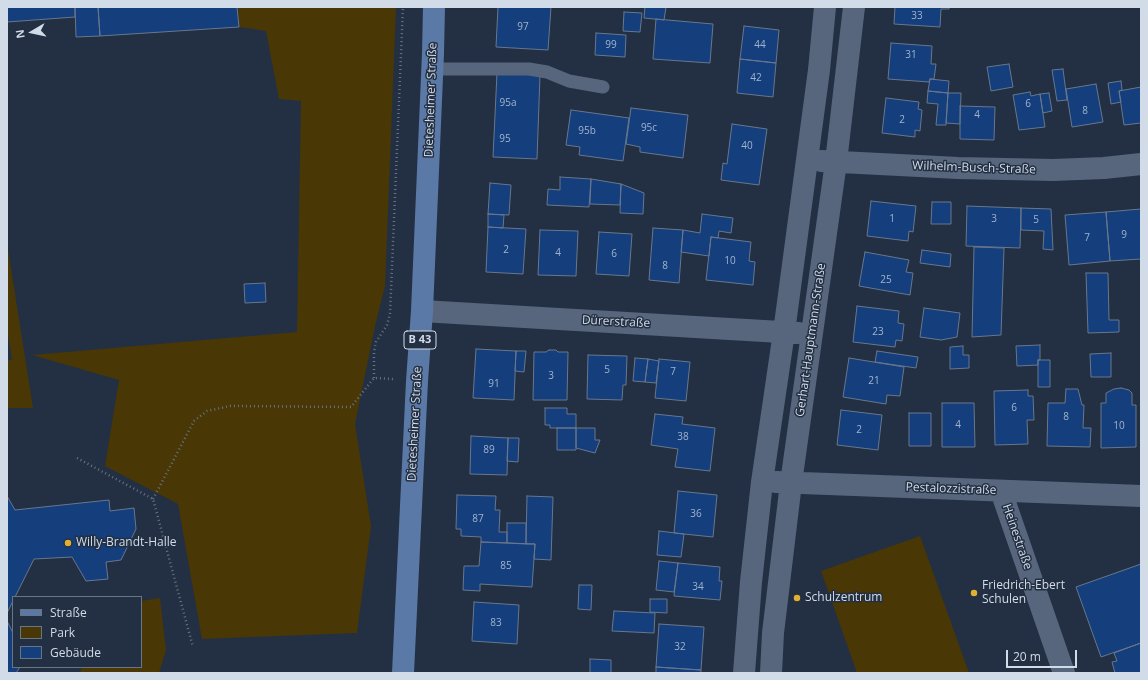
<!DOCTYPE html>
<html>
<head>
<meta charset="utf-8">
<style>
  body { margin:0 }
  #map { position:relative; width:1148px; height:680px; overflow:hidden; background:#233043; font-family:"Open Sans",sans-serif }
  canvas { display:block }
  .frame { position:absolute; inset:0; border:8px solid #d2dbe8; pointer-events:none }
  .legend { position:absolute; left:12px; top:596px; width:130px; height:72px; box-sizing:border-box; background:#233043; border:1px solid #697485; margin:0; padding:5px 7px; list-style:none; font-size:12px; color:#d2dbe8 }
  .legend li { display:flex; align-items:center; gap:8px; height:20px }
  .legend b { width:20px; border:1px solid #697485 }
  .north { position:absolute; left:12px; top:12px; width:40px; height:40px; -webkit-text-stroke:3px #233043; paint-order:stroke; rotate:261deg; font-size:11px; font-weight:700; line-height:16px; text-align:center; color:#d2dbe8 }
  .north::after { content:''; display:block; margin:auto; width:14px; height:18px; background:#d2dbe8; clip-path:polygon(50% 0,100% 100%,50% 72%,0 100%) }
  .scale { position:absolute; left:1006px; top:650px; width:71px; height:18px; box-sizing:border-box; border:2px solid #d2dbe8; border-top:0; padding-left:5px; font-size:12px; line-height:14px; white-space:nowrap; color:#d2dbe8; -webkit-text-stroke:3px #233043; paint-order:stroke }
</style>
</head>
<body>
<div id="map">
<canvas width="1148" height="680"></canvas>
<div class="frame"></div>
<ul class="legend">
<li><b style="height:5px;background:#5b79a7"></b>Straße</li>
<li><b style="height:11px;background:#493705"></b>Park</li>
<li><b style="height:11px;background:#143e7c"></b>Gebäude</li>
</ul>
<div class="north">N</div>
<div class="scale">20 m</div>
</div>
<script>
const ctx = document.querySelector('canvas').getContext('2d');
ctx.lineJoin = 'round';
function fillPath(path, color) { ctx.fillStyle = color; ctx.fill(path, 'evenodd'); }
const shape = rows => new Path2D(rows.map(r => 'M' + r).join(''));
function trace(path, color, width, dash) { ctx.strokeStyle = color; ctx.lineWidth = width; ctx.lineCap = dash ? 'butt' : 'round'; ctx.setLineDash(dash || []); ctx.stroke(path); }
function drawText(font, color, halo, rows, align = 'center') {
  ctx.font = font + ' "Open Sans",sans-serif'; ctx.lineWidth = 3; ctx.setLineDash([]); ctx.textBaseline = 'middle'; ctx.strokeStyle = halo; ctx.fillStyle = color; for (const [text, x, y, turn = 0] of rows) {
    ctx.save(); ctx.translate(x, y); ctx.rotate((+turn || 0) * Math.PI / 180); ctx.textAlign = isNaN(turn) ? turn : align; if (halo) ctx.strokeText(text, 0, 0); ctx.fillText(text, 0, 0); ctx.restore();
  }
}
fillPath(shape([
  [238,7,396,7,385,286,375,326,355,424,371,526,357,633,202,639,178,504,105,466,119,380,32,355,297,332,301,101,279,99,266,31,239,27],
  [7,243,33,408,7,408,7,360,12,360,7,329],
  [920,536,969,673,857,673,821,571],
  [160,598,166,650,159,673,80,673,82,667,141,667,141,601]
]), '#493705');
const building = shape([
  [7,7,75,7,75,17,7,22,7,7],
  [75,7,98,7,100,36,76,37,75,7],
  [98,7,237,7,239,27,100,36,98,7],
  [498,7,551,7,548,50,496,47,498,7],
  [645,7,666,7,664,20,644,18,645,7],
  [895,7,949,7,949,9,941,9,940,27,894,24,895,7],
  [624,12,642,13,640,32,623,31,624,12],
  [656,19,713,24,710,63,653,59,656,19],
  [744,26,779,30,776,63,740,59,744,26],
  [596,33,626,35,625,57,595,55,596,33],
  [891,43,932,46,931,64,936,64,934,79,930,79,929,82,888,79,891,43],
  [740,59,776,63,773,97,737,93,740,59],
  [1009,64,1013,87,991,91,987,67,1009,64],
  [1063,69,1067,100,1057,101,1052,70,1063,69],
  [497,73,540,75,537,159,493,157,497,73],
  [930,79,949,81,948,93,928,91,930,79],
  [1121,81,1122,90,1119,91,1121,102,1111,104,1108,83,1121,81],
  [1096,84,1103,122,1072,127,1066,89,1096,84],
  [1141,87,1141,123,1124,125,1119,91,1141,87],
  [928,91,948,93,946,125,936,125,938,104,927,103,928,91],
  [1030,92,1031,96,1040,94,1045,127,1019,130,1013,95,1030,92],
  [948,93,961,93,960,124,946,123,948,93],
  [1049,93,1052,111,1043,113,1040,94,1049,93],
  [886,98,919,102,918,109,922,110,920,131,915,130,915,137,882,133,886,98],
  [960,106,995,107,994,140,960,139,960,106],
  [631,108,688,115,683,158,640,152,640,147,626,144,631,108],
  [571,110,629,118,623,161,579,155,580,147,566,145,571,110],
  [732,124,767,129,759,185,721,180,723,163,727,164,732,124],
  [560,177,591,179,589,207,547,205,548,189,560,190,560,177],
  [591,179,621,184,620,205,590,204,591,179],
  [490,183,511,185,509,215,488,214,490,183],
  [621,184,644,193,643,214,620,213,621,184],
  [871,201,916,206,913,232,909,231,908,241,867,236,871,201],
  [932,202,951,202,951,224,931,224,932,202],
  [967,206,1021,208,1020,248,966,246,967,206],
  [1021,208,1051,209,1053,250,1043,249,1044,231,1021,230,1021,208],
  [1141,209,1141,259,1110,261,1106,212,1141,209],
  [1106,212,1110,261,1069,265,1065,215,1106,212],
  [488,214,504,215,503,228,488,227,488,214],
  [702,214,733,218,731,233,719,231,718,238,711,237,709,256,681,252,683,230,700,233,702,214],
  [488,227,526,229,523,274,486,272,488,227],
  [653,228,683,230,679,283,649,280,653,228],
  [540,230,578,231,576,276,538,275,540,230],
  [599,232,632,234,629,276,596,274,599,232],
  [711,237,751,242,749,261,755,262,753,285,706,280,711,237],
  [974,247,1004,248,1001,335,972,337,974,247],
  [922,250,951,254,950,267,920,263,922,250],
  [865,252,909,260,906,272,913,273,910,295,859,286,865,252],
  [1086,273,1108,273,1109,320,1119,320,1119,332,1088,333,1086,273],
  [265,283,266,302,245,303,244,284,265,283],
  [857,306,899,311,898,323,904,324,902,341,896,340,895,347,853,342,857,306],
  [924,308,960,313,957,337,941,340,920,337,924,308],
  [1040,345,1040,360,1038,360,1038,365,1017,366,1016,346,1040,345],
  [963,346,963,355,969,355,969,368,950,369,950,347,963,346],
  [476,349,516,351,514,400,473,398,476,349],
  [549,350,556,350,558,352,568,352,567,400,533,400,534,352,546,352,549,350],
  [516,351,526,351,524,372,515,371,516,351],
  [877,351,918,357,916,368,875,362,877,351],
  [1111,353,1111,377,1091,377,1090,354,1111,353],
  [588,355,627,356,626,385,623,385,622,400,587,399,588,355],
  [635,358,648,359,645,382,633,381,635,358],
  [849,358,904,367,900,396,887,395,886,404,843,397,849,358],
  [648,359,659,361,656,383,645,382,648,359],
  [659,359,690,362,686,401,655,398,659,359],
  [1038,360,1050,360,1050,387,1038,387,1038,360],
  [1121,388,1129,390,1132,393,1132,405,1136,405,1136,447,1101,448,1101,403,1106,403,1106,393,1114,389,1121,388],
  [1066,389,1078,389,1082,405,1084,405,1083,428,1091,428,1090,447,1047,446,1048,403,1065,403,1066,389],
  [1028,390,1028,396,1033,396,1034,420,1027,420,1028,444,995,445,994,391,1028,390],
  [942,403,974,403,975,447,942,447,942,403],
  [545,408,567,408,567,414,576,414,576,428,550,428,550,425,545,425,545,408],
  [841,410,882,415,878,450,837,445,841,410],
  [909,413,931,413,931,446,909,446,909,413],
  [655,414,683,417,682,424,715,428,710,471,675,467,678,449,651,445,655,414],
  [557,428,576,428,576,450,557,450,557,428],
  [576,428,595,428,595,440,600,440,595,453,576,448,576,428],
  [471,436,508,438,507,475,470,474,471,436],
  [508,438,519,438,518,462,507,461,508,438],
  [678,491,717,495,713,537,674,533,678,491],
  [457,495,496,496,495,510,500,510,499,532,507,532,507,543,481,542,481,537,461,536,461,529,456,529,457,495],
  [7,496,15,510,109,500,110,511,134,508,136,529,121,560,106,562,108,579,86,581,72,557,34,559,15,597,13,597,13,601,7,613,7,496],
  [527,496,553,497,551,560,534,559,535,544,526,544,527,496],
  [507,523,526,523,526,544,507,543,507,523],
  [659,531,684,534,681,557,657,555,659,531],
  [481,542,535,544,532,587,480,584,480,591,463,590,464,566,479,566,481,542],
  [659,561,678,563,674,592,656,590,659,561],
  [678,563,720,567,719,581,722,581,720,600,674,596,678,563],
  [1141,564,1141,643,1101,657,1076,587,1141,564],
  [579,585,592,585,591,610,578,609,579,585],
  [650,599,667,599,667,613,650,612,650,599],
  [474,602,519,605,517,644,472,641,474,602],
  [614,611,655,613,654,633,612,631,614,611],
  [7,621,13,633,13,667,20,667,16,673,7,673,7,621],
  [659,624,704,627,701,670,656,667,659,624],
  [1141,643,1141,673,1115,673,1112,662,1117,661,1114,653,1141,643],
  [590,659,611,660,611,673,590,673,590,659],
  [656,667,701,670,701,673,656,673,656,667]
]);
fillPath(building, '#143e7c');
trace(building, '#68778d', 1);
trace(shape([
  [374,378,374,352,376,342,387,325,390,314,403,7],
  [77,458,153,499,193,647],
  [153,499,194,421,207,411,230,406,351,407,374,378,394,379]
]), '#687384', 2.5, [1, 3]);
trace(shape([
  [432,69,529,69,547,72,569,81,603,87]
]), '#57667c', 13);
trace(shape([
  [821,161,958,168,1053,170,1104,168,1141,164],
  [422,311,798,333],
  [776,482,1141,496],
  [1001,491,1064,673],
  [744,673,751,582,762,482,784,332,819,70,825,7],
  [771,673,773,633,791,483,836,162,854,7]
]), '#57667c', 22);
trace(shape([
  [403,673,417,381,422,311,433,53,434,7]
]), '#5b79a7', 22);
for (const [x, y, r, color] of [
  [68,543,4,"#dfb034"],
  [974,593,4,"#dfb034"],
  [797,598,4,"#dfb034"]
]) { const dot = new Path2D(); dot.arc(x, y, r, 0, 2 * Math.PI); ctx.fillStyle = color; ctx.fill(dot); trace(dot, '#233043', 1.5); }
drawText('10px', '#a2b4cd', null, [
  ["33",917,16],
  ["97",523,27],
  ["99",611,45],
  ["44",760,45],
  ["31",911,55],
  ["42",756,78],
  ["95a",508,103],
  ["6",1028,104],
  ["8",1085,111],
  ["4",977,115],
  ["2",902,120],
  ["95c",649,128],
  ["95b",587,131],
  ["95",505,139],
  ["40",747,146],
  ["1",892,219],
  ["3",994,219],
  ["5",1036,220],
  ["9",1124,235],
  ["7",1087,238],
  ["2",506,250],
  ["4",558,253],
  ["6",614,254],
  ["10",730,261],
  ["8",665,266],
  ["25",886,280],
  ["23",878,332],
  ["5",607,370],
  ["7",673,372],
  ["3",551,376],
  ["21",874,381],
  ["91",494,384],
  ["6",1014,408],
  ["8",1066,417],
  ["4",958,425],
  ["10",1119,426],
  ["2",859,430],
  ["38",683,437],
  ["89",489,450],
  ["36",696,514],
  ["87",478,519],
  ["85",506,566],
  ["34",698,587],
  ["83",496,623],
  ["32",680,647]
]);
for (const [x, y, w] of [
  [420,340,32]
]) { const box = new Path2D(); box.roundRect(x - w / 2, y - 9, w, 18, 3); ctx.fillStyle = '#233043'; ctx.fill(box); trace(box, '#d2dbe8', 1); }
drawText('bold 11px', '#d2dbe8', null, [
  ["B 43",420,340]
]);
drawText('12px', '#d2dbe8', '#233043', [
  ["Dietesheimer Straße",431,100,-88],
  ["Wilhelm-Busch-Straße",974,168,2],
  ["Dürerstraße",616,322,3],
  ["Gerhart-Hauptmann-Straße",811,340,-82],
  ["Dietesheimer Straße",415,424,-87],
  ["Pestalozzistraße",951,489,2],
  ["Heinestraße",1017,537,71]
]);
drawText('12px', '#d2dbe8', '#233043', [
  ["Willy-Brandt-Halle",76,543],
  ["Friedrich-Ebert",982,586],
  ["Schulen",982,600],
  ["Schulzentrum",805,598]
], 'left');
</script>
</body>
</html>
